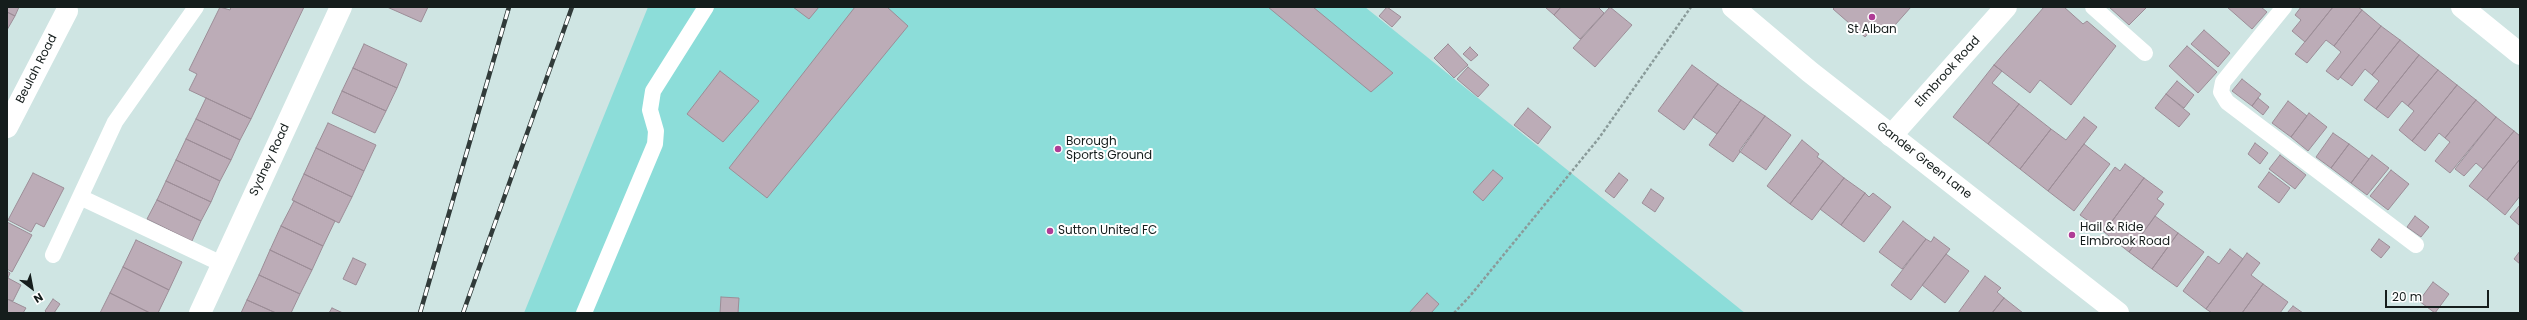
<!DOCTYPE html>
<html>
<head>
<meta charset="utf-8">
<style>
  body { margin:0 }
  #map { position:relative; width:2527px; height:320px; overflow:hidden; background:#cfe5e3; font-family:Poppins,sans-serif }
  canvas { display:block }
  .frame { position:absolute; inset:0; border:8px solid #151d1c; pointer-events:none }
  .north { position:absolute; left:12px; top:268px; width:40px; height:40px; -webkit-text-stroke:3px #fff; paint-order:stroke; rotate:148deg; font-size:11px; font-weight:700; line-height:16px; text-align:center; color:#151d1c }
  .north::after { content:''; display:block; margin:auto; width:14px; height:18px; background:#151d1c; clip-path:polygon(50% 0,100% 100%,50% 72%,0 100%) }
  .scale { position:absolute; left:2385px; top:290px; width:104px; height:18px; box-sizing:border-box; border:2px solid #151d1c; border-top:0; padding-left:5px; font-size:12px; line-height:14px; white-space:nowrap; color:#151d1c; -webkit-text-stroke:3px #fff; paint-order:stroke }
</style>
</head>
<body>
<div id="map">
<canvas width="2527" height="320"></canvas>
<div class="frame"></div>
<div class="north">N</div>
<div class="scale">20 m</div>
</div>
<script>
const ctx = document.querySelector('canvas').getContext('2d');
ctx.lineJoin = 'round';
function fillPath(path, color) { ctx.fillStyle = color; ctx.fill(path, 'evenodd'); }
const shape = rows => new Path2D(rows.map(r => 'M' + r).join(''));
function trace(path, color, width, dash) { ctx.strokeStyle = color; ctx.lineWidth = width; ctx.lineCap = dash ? 'butt' : 'round'; ctx.setLineDash(dash || []); ctx.stroke(path); }
function drawText(font, color, halo, rows, align = 'center') {
  ctx.font = font + ' Poppins,sans-serif'; ctx.lineWidth = 4; ctx.setLineDash([]); ctx.textBaseline = 'middle'; ctx.strokeStyle = halo; ctx.fillStyle = color; for (const [text, x, y, turn = 0] of rows) {
    ctx.save(); ctx.translate(x, y); ctx.rotate((+turn || 0) * Math.PI / 180); ctx.textAlign = isNaN(turn) ? turn : align; if (halo) ctx.strokeText(text, 0, 0); ctx.fillText(text, 0, 0); ctx.restore();
  }
}
fillPath(shape([
  [648,7,1365,7,1745,313,524,313]
]), '#8cddd9');
const building = shape([
  [7,7,19,7,15,16,7,12,7,7],
  [220,7,230,10,231,7,304,7,251,119,189,90,197,74,189,70,220,7],
  [387,7,428,7,421,22,387,7],
  [793,7,819,7,809,19,793,7],
  [855,7,887,7,908,26,767,198,729,168,855,7],
  [1268,7,1313,7,1393,73,1371,92,1268,7],
  [1387,7,1401,17,1392,27,1379,16,1387,7],
  [1545,7,1561,7,1554,15,1545,7],
  [1561,7,1598,7,1604,13,1580,39,1554,15,1561,7],
  [1610,7,1632,25,1595,67,1573,48,1610,7],
  [1835,7,1911,7,1887,34,1876,25,1865,37,1833,9,1835,7],
  [2044,7,2064,7,2083,24,2087,21,2116,46,2071,105,2040,80,2030,93,1994,65,2044,7],
  [2109,7,2147,7,2129,25,2109,7],
  [2227,7,2261,7,2267,12,2252,29,2227,7],
  [2301,7,2333,7,2305,42,2292,31,2301,20,2295,15,2301,7],
  [2333,7,2358,7,2362,10,2334,46,2326,40,2307,63,2295,54,2333,7],
  [2362,10,2381,26,2338,80,2326,71,2341,52,2334,46,2362,10],
  [7,12,15,16,7,30,7,12],
  [2381,26,2400,40,2372,75,2365,69,2352,86,2340,77,2381,26],
  [2204,30,2230,53,2218,67,2191,44,2204,30],
  [2400,40,2419,55,2376,109,2364,100,2379,81,2372,75,2400,40],
  [364,44,407,64,397,88,353,68,364,44],
  [1448,44,1468,65,1454,78,1434,58,1448,44],
  [2187,46,2217,72,2198,93,2169,66,2187,46],
  [1470,47,1478,55,1471,61,1463,54,1470,47],
  [2419,55,2438,70,2408,106,2402,101,2388,118,2376,109,2419,55],
  [1692,65,1718,84,1684,130,1658,111,1692,65],
  [1994,65,2002,71,1992,83,2019,104,1988,144,1953,117,1994,65],
  [1468,67,1489,85,1478,97,1457,79,1468,67],
  [353,68,397,88,386,111,342,91,353,68],
  [2438,70,2457,85,2412,141,2399,130,2414,111,2408,106,2438,70],
  [720,71,759,101,723,142,687,114,720,71],
  [2242,79,2261,94,2252,106,2232,91,2242,79],
  [2177,81,2194,95,2184,108,2166,94,2177,81],
  [1718,84,1741,100,1717,134,1693,117,1718,84],
  [2457,85,2476,100,2445,138,2439,133,2425,151,2412,141,2457,85],
  [342,91,386,111,375,133,332,113,342,91],
  [2166,94,2190,114,2179,127,2155,108,2166,94],
  [206,98,251,119,240,140,196,119,206,98],
  [2258,98,2269,107,2263,115,2252,106,2258,98],
  [1741,100,1765,116,1733,162,1709,145,1741,100],
  [2476,100,2496,117,2450,173,2435,161,2450,142,2445,138,2476,100],
  [2288,101,2307,116,2291,137,2272,123,2288,101],
  [2019,104,2051,129,2020,169,1988,144,2019,104],
  [1528,108,1551,127,1538,144,1514,125,1528,108],
  [2309,113,2327,127,2308,151,2291,137,2309,113],
  [1765,116,1791,135,1766,170,1739,151,1765,116],
  [2084,117,2097,127,2048,191,2020,169,2051,129,2066,140,2084,117],
  [2496,117,2514,131,2483,169,2476,163,2464,176,2455,169,2496,117],
  [196,119,240,140,231,160,186,139,196,119],
  [328,123,376,145,364,171,316,148,328,123],
  [2514,131,2520,136,2520,159,2487,200,2469,186,2514,131],
  [2333,133,2349,144,2331,168,2316,157,2333,133],
  [186,139,231,160,220,181,176,160,186,139],
  [1802,140,1819,154,1817,157,1823,161,1790,204,1767,186,1802,140],
  [2255,143,2268,153,2260,164,2248,154,2255,143],
  [2084,144,2110,164,2074,211,2048,191,2084,144],
  [2349,144,2369,159,2351,183,2331,168,2349,144],
  [316,148,364,171,352,197,304,174,316,148],
  [2280,155,2306,175,2295,189,2269,169,2280,155],
  [2372,155,2389,168,2367,195,2351,183,2372,155],
  [2520,159,2520,196,2505,215,2487,200,2520,159],
  [176,160,220,181,211,202,166,181,176,160],
  [1823,161,1844,178,1812,220,1790,204,1823,161],
  [2125,164,2144,178,2104,232,2080,215,2115,167,2120,171,2125,164],
  [1493,170,1503,178,1483,201,1473,192,1493,170],
  [2391,170,2409,184,2388,210,2370,196,2391,170],
  [2269,172,2290,188,2279,203,2258,187,2269,172],
  [33,173,64,188,44,227,36,223,31,232,8,220,33,173],
  [1619,173,1628,180,1614,198,1605,191,1619,173],
  [304,174,352,197,339,223,292,200,304,174],
  [1844,178,1865,193,1841,225,1820,209,1844,178],
  [2144,178,2163,192,2157,199,2164,204,2129,252,2104,232,2144,178],
  [166,181,211,202,201,221,157,200,166,181],
  [1651,189,1664,198,1655,212,1642,203,1651,189],
  [1865,193,1869,197,1873,193,1891,207,1864,242,1841,225,1865,193],
  [157,200,201,221,192,241,147,219,157,200],
  [294,201,335,221,323,246,281,226,294,201],
  [2520,205,2520,226,2510,217,2520,205],
  [2155,216,2178,233,2152,269,2129,252,2155,216],
  [2415,216,2429,227,2421,237,2407,227,2415,216],
  [1903,221,1926,239,1902,269,1879,252,1903,221],
  [7,222,32,235,12,272,7,269,7,222],
  [281,226,323,246,312,270,270,250,281,226],
  [2178,233,2204,252,2177,287,2152,269,2178,233],
  [1934,237,1950,249,1911,300,1891,285,1926,239,1931,242,1934,237],
  [2379,239,2390,247,2381,258,2371,250,2379,239],
  [136,240,182,262,169,290,123,267,136,240],
  [2230,249,2243,259,2206,309,2183,291,2208,256,2219,264,2230,249],
  [270,250,312,270,300,294,259,275,270,250],
  [2520,251,2520,264,2514,259,2520,251],
  [2247,253,2260,263,2251,275,2263,284,2242,313,2212,313,2206,309,2247,253],
  [1946,254,1969,271,1945,303,1922,285,1946,254],
  [353,258,366,264,356,285,343,279,353,258],
  [123,267,169,290,158,313,150,313,110,293,123,267],
  [7,271,10,273,8,278,21,285,13,301,7,299,7,271],
  [259,275,300,294,291,313,276,313,247,300,259,275],
  [1985,276,2001,288,1997,292,2004,298,1992,313,1958,313,1985,276],
  [2433,282,2449,294,2435,313,2419,301,2433,282],
  [2263,284,2288,302,2280,313,2242,313,2263,284],
  [110,293,150,313,100,313,110,293],
  [1427,293,1439,304,1431,313,1409,313,1427,293],
  [721,297,739,298,738,313,720,313,721,297],
  [2004,298,2023,313,1992,313,2004,298],
  [7,299,26,308,23,313,7,313,7,299],
  [53,299,60,304,54,313,47,313,45,311,53,299],
  [247,300,276,313,241,313,247,300],
  [2293,306,2303,313,2287,313,2293,306],
  [332,308,343,313,329,313,332,308]
]);
fillPath(building, '#bcacb7');
trace(building, '#9c8d97', 1);
trace(shape([
  [1454,313,1470,296,1599,138,1691,7]
]), '#8a9b9a', 2.5, [3, 2]);
trace(shape([
  [2093,7,2145,53],
  [2284,7,2223,82,2221,92,2227,102,2416,245],
  [80,197,222,264],
  [53,255,115,122,196,7],
  [584,313,655,144,656,131,650,110,653,91,706,7]
]), '#fff', 16);
trace(shape([
  [2462,7,2520,54],
  [7,127,67,11],
  [1891,136,2006,7],
  [200,313,341,7]
]), '#fff', 22);
trace(shape([
  [1733,7,1810,72,2118,313]
]), '#fff', 22);
const rail = shape([
  [420,313,509,7],
  [463,313,572,7]
]);
trace(rail, '#313b3a', 4.5);
trace(rail, '#fff', 3, [9]);
for (const [x, y, r, color] of [
  [1872,17,4,"#af3c96"],
  [1058,149,4,"#af3c96"],
  [1050,231,4,"#af3c96"],
  [2072,235,4,"#af3c96"]
]) { const dot = new Path2D(); dot.arc(x, y, r, 0, 2 * Math.PI); ctx.fillStyle = color; ctx.fill(dot); trace(dot, '#fff', 1.5); }
drawText('12px', '#151d1c', '#fff', [
  ["St Alban",1872,30,"center"],
  ["Borough",1066,142],
  ["Sports Ground",1066,156],
  ["Hail & Ride",2080,228],
  ["Elmbrook Road",2080,242],
  ["Sutton United FC",1058,231]
], 'left');
drawText('12px', '#151d1c', '#fff', [
  ["Beulah Road",37,69,-63],
  ["Elmbrook Road",1948,72,-48],
  ["Sydney Road",270,160,-65],
  ["Gander Green Lane",1924,161,38]
]);
</script>
</body>
</html>
